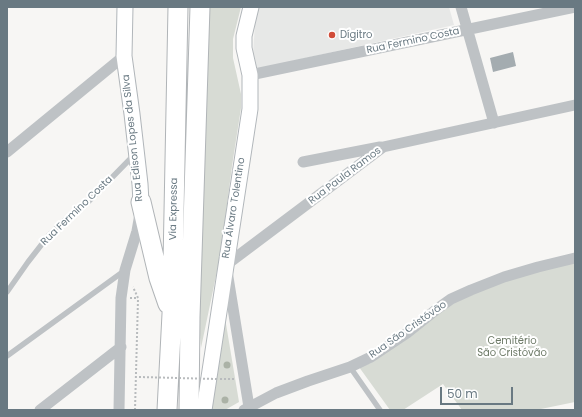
<!DOCTYPE html>
<html>
<head>
<meta charset="utf-8">
<style>
  body { margin:0 }
  #map { position:relative; width:582px; height:417px; overflow:hidden; background:#f7f6f4; font-family:Poppins,sans-serif }
  canvas { display:block }
  .frame { position:absolute; inset:0; border:8px solid #697982; pointer-events:none }
  .scale { position:absolute; left:440px; top:387px; width:73px; height:18px; box-sizing:border-box; border:2px solid #697982; border-top:0; padding-left:5px; font-size:12px; line-height:14px; white-space:nowrap; color:#697982; -webkit-text-stroke:3px #fff; paint-order:stroke }
</style>
</head>
<body>
<div id="map">
<canvas width="582" height="417"></canvas>
<div class="frame"></div>
<div class="scale">50 m</div>
</div>
<script>
const ctx = document.querySelector('canvas').getContext('2d');
ctx.lineJoin = 'round';
function fillPath(path, color) { ctx.fillStyle = color; ctx.fill(path, 'evenodd'); }
const shape = rows => new Path2D(rows.map(r => 'M' + r).join(''));
function trace(path, color, width, dash) { ctx.strokeStyle = color; ctx.lineWidth = width; ctx.lineCap = dash ? 'butt' : 'round'; ctx.setLineDash(dash || []); ctx.stroke(path); }
function drawText(font, color, halo, rows, align = 'center') {
  ctx.font = font + ' Poppins,sans-serif'; ctx.lineWidth = 4; ctx.setLineDash([]); ctx.textBaseline = 'middle'; ctx.strokeStyle = halo; ctx.fillStyle = color; for (const [text, x, y, turn = 0] of rows) {
    ctx.save(); ctx.translate(x, y); ctx.rotate((+turn || 0) * Math.PI / 180); ctx.textAlign = isNaN(turn) ? turn : align; if (halo) ctx.strokeText(text, 0, 0); ctx.fillText(text, 0, 0); ctx.restore();
  }
}
fillPath(shape([
  [256,7,449,7,454,25,252,70]
]), '#e7e8e7');
fillPath(shape([
  [207,7,241,7,233,39,233,58,241,94,241,108,232,166,221,252,201,348,198,310],
  [575,261,575,402,536,410,462,410,443,384,403,410,390,410,359,367,371,363,443,307,471,294,546,267],
  [225,318,239,402,225,410,211,410]
]), '#d7dbd4');
fillPath(shape([
  [513,52,516,66,493,72,490,58]
]), '#a4acb0');
const secondary = shape([
  [125,7,124,56,132,114,140,184,141,202],
  [204,410,250,109,250,75,244,48,244,36,251,7]
]);
const highway = shape([
  [141,202,159,278,168,304],
  [167,410,172,314,178,7],
  [189,410,190,317,200,7]
]);
trace(secondary, '#b1b6ba', 17);
trace(highway, '#b0b4b7', 21);
trace(shape([
  [130,298,138,298,133,287],
  [220,379,234,379],
  [135,410,138,299]
]), '#b8bbbd', 2, [2, 2]);
trace(shape([
  [7,292,28,262,49,235,65,220,89,201,134,155],
  [7,356,124,271],
  [350,367,380,410]
]), '#bec2c5', 5.5);
trace(shape([
  [461,7,494,123],
  [250,75,575,7],
  [7,152,124,56],
  [303,162,380,147],
  [249,407,226,265,383,147,575,105],
  [40,410,121,347],
  [119,410,121,298,125,270,137,231,140,214],
  [244,410,276,393,308,381,350,367,371,357,407,333,437,309,451,299,471,290,504,277,538,267,575,258]
]), '#bec2c5', 11);
trace(secondary, '#fff', 15);
trace(highway, '#fff', 19);
trace(shape([
  [139,377,217,379]
]), '#b8bbbd', 2, [2, 2]);
ctx.fillStyle = '#abb2a6';
for (const [x, y] of [
  [227,365],
  [225,400]
]) { ctx.beginPath(); ctx.arc(x, y, 3.5, 0, 2 * Math.PI); ctx.fill(); }
for (const [x, y, r, color] of [
  [332,35,4,"#d14d3a"]
]) { const dot = new Path2D(); dot.arc(x, y, r, 0, 2 * Math.PI); ctx.fillStyle = color; ctx.fill(dot); trace(dot, '#fff', 1.5); }
drawText('10px', '#697982', '#fff', [
  ["Dígitro",340,35]
], 'left');
drawText('10px', '#697982', '#fff', [
  ["Rua Fermino Costa",413,41,-12],
  ["Rua Edison Lopes da Silva",133,138,-96],
  ["Rua Paula Ramos",345,176,-37],
  ["Rua Álvaro Tolentino",234,208,-81],
  ["Via Expressa",174,209,-89],
  ["Rua Fermino Costa",77,211,-44],
  ["Rua São Cristóvão",408,330,-35]
]);
drawText('10px', '#6d7a67', '#fff', [
  ["Cemitério",512,341],
  ["São Cristóvão",512,353]
]);
</script>
</body>
</html>
